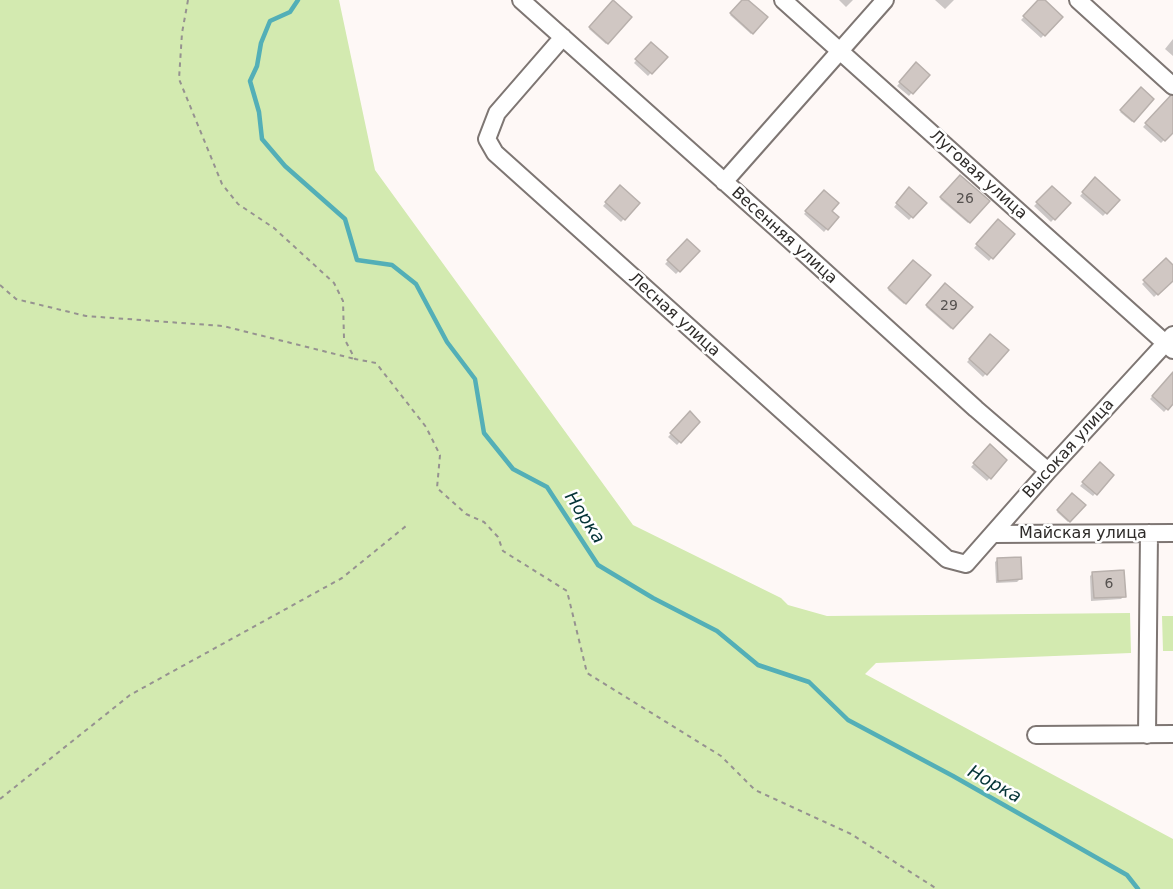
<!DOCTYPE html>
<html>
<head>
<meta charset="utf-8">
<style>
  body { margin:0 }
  canvas { display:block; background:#fef8f6 }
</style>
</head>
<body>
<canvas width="1173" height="889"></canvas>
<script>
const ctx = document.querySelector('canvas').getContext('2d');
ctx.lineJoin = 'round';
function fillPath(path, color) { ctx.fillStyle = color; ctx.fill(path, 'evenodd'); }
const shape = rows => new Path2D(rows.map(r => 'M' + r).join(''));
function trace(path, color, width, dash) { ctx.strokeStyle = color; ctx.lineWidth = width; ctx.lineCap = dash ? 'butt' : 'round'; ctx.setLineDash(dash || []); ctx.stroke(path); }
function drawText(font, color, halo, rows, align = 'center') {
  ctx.font = font + ' "DejaVu Sans",sans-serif'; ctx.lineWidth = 5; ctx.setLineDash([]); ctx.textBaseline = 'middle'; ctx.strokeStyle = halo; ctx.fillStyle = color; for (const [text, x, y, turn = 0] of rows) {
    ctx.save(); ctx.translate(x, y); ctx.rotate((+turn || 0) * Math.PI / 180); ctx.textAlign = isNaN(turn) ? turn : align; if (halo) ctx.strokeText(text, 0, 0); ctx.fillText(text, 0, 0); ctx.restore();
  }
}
fillPath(shape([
  [0,0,339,0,375,170,633,525,781,598,788,605,827,616,1130,613,1131,653,876,663,865,674,1173,839,1173,889,0,889],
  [1162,616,1173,616,1173,651,1163,651]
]), '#d3eab0');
fillPath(shape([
  [743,0,746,0,766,18,751,34,730,15],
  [839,0,853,0,846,7],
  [935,0,954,0,945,9],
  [1040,0,1043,0,1061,17,1041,38,1021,20],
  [613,2,630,17,606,44,589,29],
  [1173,39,1173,56,1165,49],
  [651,44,665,57,648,76,634,63],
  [916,64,927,75,909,96,897,86],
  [1141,89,1152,99,1132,122,1120,112],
  [1173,95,1173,131,1161,143,1143,127],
  [960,177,987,201,968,223,940,199],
  [1095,179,1118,200,1103,216,1080,196],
  [620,187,638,204,621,222,603,206],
  [1052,188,1069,203,1051,222,1034,206],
  [909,189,925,203,909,220,894,207],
  [824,192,830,211,837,217,824,232,804,214],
  [998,221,1012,234,989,261,974,248],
  [687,241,698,251,676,274,665,264],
  [1166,260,1173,267,1173,279,1154,297,1142,284],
  [913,262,929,275,904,304,888,290],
  [945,286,970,307,951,329,926,307],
  [990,336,1006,350,983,377,967,362],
  [1173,374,1173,402,1164,412,1150,399],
  [690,414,698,422,677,445,668,437],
  [990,446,1005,460,987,481,971,467],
  [1100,464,1112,475,1093,496,1080,486],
  [1072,495,1084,505,1068,522,1057,512],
  [998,559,1020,579,1017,582,996,583,995,562],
  [1093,573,1124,596,1121,599,1091,601,1090,576]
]), '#0003');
trace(shape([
  [298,0,290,12,270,21,261,43,257,66,250,81,259,112,262,139,285,166,345,219,357,260,392,265,416,284,447,342,475,379,484,433,513,469,547,487,598,565,653,598,717,631,758,665,809,682,848,720,953,776,1127,875,1138,889]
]), '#53afb7', 4.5);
const building = shape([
  [613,0,632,17,608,44,589,27,613,0],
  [742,0,748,0,768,17,753,34,730,13,742,0],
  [1038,0,1045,0,1063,17,1045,36,1023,16,1038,0],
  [651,42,668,57,652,74,635,59,651,42],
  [916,62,930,75,913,94,899,82,916,62],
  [1141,87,1154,99,1134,122,1120,110,1141,87],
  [1173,93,1173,133,1165,141,1145,123,1173,93],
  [960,175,990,201,970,223,940,197,960,175],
  [1095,177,1120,200,1107,214,1082,192,1095,177],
  [620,185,640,203,625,220,605,202,620,185],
  [1052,186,1071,203,1055,220,1036,202,1052,186],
  [909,187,927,203,913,218,896,203,909,187],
  [824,190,839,203,832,211,839,217,828,230,805,211,824,190],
  [998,219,1015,234,993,259,976,244,998,219],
  [687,239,700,251,680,272,667,260,687,239],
  [1166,258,1173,265,1173,281,1158,295,1143,280,1166,258],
  [913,260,931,275,906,304,888,288,913,260],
  [945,283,973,307,953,329,926,305,945,283],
  [990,334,1009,350,987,375,969,359,990,334],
  [1173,372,1173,404,1168,410,1152,396,1173,372],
  [690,411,700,422,681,443,670,433,690,411],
  [990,444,1007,460,991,479,973,463,990,444],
  [1100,462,1114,475,1097,495,1082,482,1100,462],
  [1072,493,1086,505,1070,522,1057,510,1072,493],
  [1021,557,1022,579,998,581,997,558,1021,557],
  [1124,570,1126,597,1094,598,1092,572,1124,570]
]);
fillPath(building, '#d0c7c3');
trace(building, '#b8b0ac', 1.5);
const minor = shape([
  [521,0,791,241,976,409,1048,471],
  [783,0,1173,350],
  [1078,0,1173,86],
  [563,37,497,113,487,139,495,153,947,559,966,564,1048,471,1173,335],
  [724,182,885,0],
  [993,534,1173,533],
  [1036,735,1173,734],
  [1147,735,1149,533]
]);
trace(minor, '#7e7673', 20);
trace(shape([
  [188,0,182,33,179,79,222,184,238,204,274,228,334,283,343,301,344,338,355,359,376,363,426,427,440,455,437,488,466,514,484,522,498,537,503,551,567,591,587,673,721,756,755,790,851,834,937,889],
  [0,285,16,299,86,316,223,326,355,359],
  [0,799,130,695,342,578,406,526]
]), '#969290', 2, [4.5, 4.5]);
trace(minor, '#fff', 16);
drawText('14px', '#565250', null, [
  ["26",965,199],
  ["29",949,306],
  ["6",1109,584]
]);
drawText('16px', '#2e2b29', '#fff', [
  ["Луговая улица",978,175,42],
  ["Весенняя улица",784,236,42],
  ["Лесная улица",674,315,42],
  ["Высокая улица",1069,449,-48],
  ["Майская улица",1083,534]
]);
drawText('italic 18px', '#043336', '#fff', [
  ["Норка",584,518,57],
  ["Норка",994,785,29]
]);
</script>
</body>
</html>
